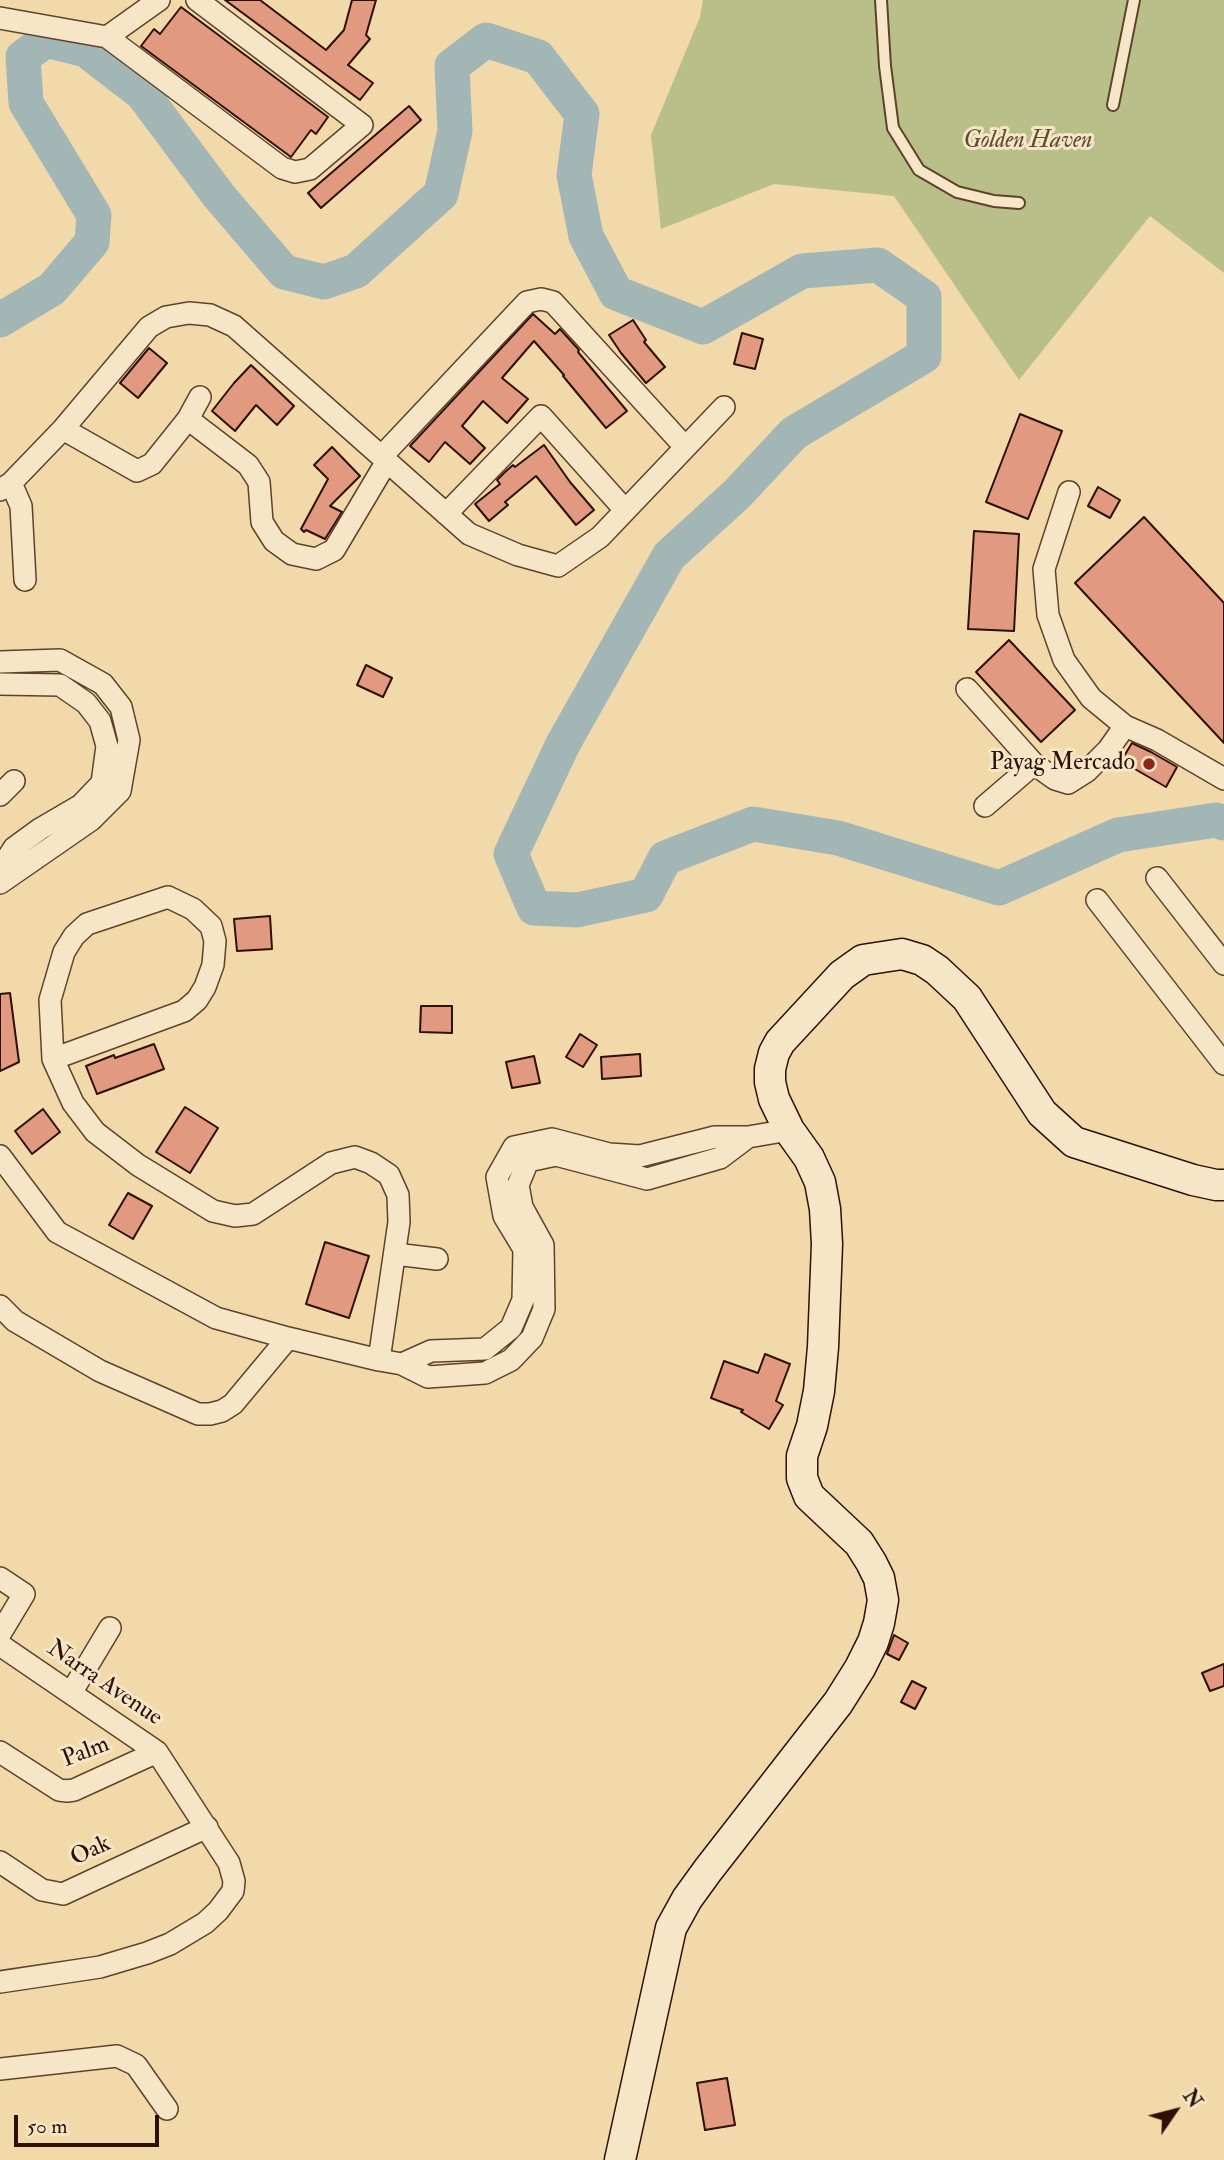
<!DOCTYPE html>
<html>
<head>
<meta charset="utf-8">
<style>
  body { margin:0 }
  #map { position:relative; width:1224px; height:2160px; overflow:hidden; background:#f1d9a9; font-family:"IM FELL Double Pica",serif }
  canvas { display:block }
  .north { position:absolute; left:1140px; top:2076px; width:70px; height:70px; -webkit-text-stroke:5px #f6e6c7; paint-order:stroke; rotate:55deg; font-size:19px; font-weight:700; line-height:28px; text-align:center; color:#2d1100 }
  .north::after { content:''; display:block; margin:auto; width:24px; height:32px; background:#2d1100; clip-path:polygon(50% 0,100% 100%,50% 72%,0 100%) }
  .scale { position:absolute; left:14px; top:2115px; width:145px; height:32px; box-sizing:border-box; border:4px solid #2d1100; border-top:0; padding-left:9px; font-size:21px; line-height:24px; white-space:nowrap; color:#2d1100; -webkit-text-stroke:5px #f6e6c7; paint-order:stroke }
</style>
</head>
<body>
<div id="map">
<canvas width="1224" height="2160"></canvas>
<div class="north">N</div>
<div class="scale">50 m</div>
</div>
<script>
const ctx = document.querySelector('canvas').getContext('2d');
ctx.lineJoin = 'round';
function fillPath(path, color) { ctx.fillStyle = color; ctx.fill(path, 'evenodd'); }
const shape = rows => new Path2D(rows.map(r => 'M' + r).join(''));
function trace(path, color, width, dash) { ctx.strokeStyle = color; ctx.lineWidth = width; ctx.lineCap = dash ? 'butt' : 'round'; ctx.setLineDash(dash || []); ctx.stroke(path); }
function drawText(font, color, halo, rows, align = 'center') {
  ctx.font = font + ' "IM FELL Double Pica",serif'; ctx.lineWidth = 6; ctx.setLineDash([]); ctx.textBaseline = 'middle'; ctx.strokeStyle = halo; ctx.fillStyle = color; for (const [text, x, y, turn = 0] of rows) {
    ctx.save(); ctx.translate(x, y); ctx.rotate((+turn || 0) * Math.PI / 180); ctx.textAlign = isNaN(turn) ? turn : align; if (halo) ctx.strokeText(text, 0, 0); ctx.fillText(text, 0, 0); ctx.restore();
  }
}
fillPath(shape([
  [703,0,1224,0,1224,273,1150,216,1019,380,894,196,774,184,661,229,651,135,700,17]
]), '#b9bf89');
trace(shape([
  [0,320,52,289,92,242,94,215,26,103,23,57,46,40,86,50,142,93,219,196,284,272,324,282,356,271,441,194,455,131,452,66,486,40,538,57,582,114,574,175,586,236,616,293,703,327,802,271,878,265,924,297,924,356,794,433,737,494,669,556,563,744,511,854,534,908,577,910,646,895,665,858,753,824,838,838,999,888,1118,835,1216,820,1224,823]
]), '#a2b7b5', 35);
const building = shape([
  [225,0,260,0,326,50,344,30,352,0,376,0,366,35,370,39,348,65,373,83,360,100,225,0],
  [181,7,328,117,316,134,311,130,291,157,141,46,154,29,160,34,181,7],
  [409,106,421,120,321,208,308,193,409,106],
  [533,314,555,334,560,329,579,350,578,352,627,411,606,428,563,376,564,375,534,341,502,378,528,399,507,423,483,401,462,426,485,448,470,464,445,442,429,462,410,446,533,314],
  [633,320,646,340,644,342,665,367,646,383,621,353,609,335,633,320],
  [742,333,763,339,755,369,734,364,742,333],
  [149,348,167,363,138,398,120,383,149,348],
  [251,365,294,406,277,425,256,405,235,431,212,411,234,383,251,365],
  [1020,414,1062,431,1028,519,986,502,1020,414],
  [544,445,570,482,594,510,576,525,536,476,505,502,508,505,489,521,475,504,500,484,497,480,505,472,513,465,515,467,544,445],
  [332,447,360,476,330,506,342,512,325,539,306,530,304,532,301,529,328,479,314,465,332,447],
  [1098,487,1120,500,1110,518,1088,506,1098,487],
  [1144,517,1224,603,1224,743,1075,583,1144,517],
  [974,531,1019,534,1014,631,968,629,974,531],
  [1009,640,1075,710,1041,742,976,672,1009,640],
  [366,665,392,678,383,697,357,685,366,665],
  [1132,743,1151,752,1177,767,1166,787,1121,761,1132,743],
  [270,916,272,949,237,951,234,919,270,916],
  [10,993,19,1062,0,1071,0,994,10,993],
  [421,1006,452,1006,452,1033,420,1032,421,1006],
  [580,1034,597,1045,583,1067,566,1057,580,1034],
  [154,1044,164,1069,97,1094,86,1066,114,1055,115,1058,154,1044],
  [640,1054,641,1076,602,1079,601,1057,640,1054],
  [534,1056,540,1083,512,1088,506,1062,534,1056],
  [185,1107,218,1128,190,1173,156,1152,185,1107],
  [43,1109,60,1132,32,1154,15,1131,43,1109],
  [128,1193,152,1206,133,1239,109,1225,128,1193],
  [325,1242,369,1256,349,1318,306,1304,325,1242],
  [765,1354,790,1364,776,1401,783,1405,769,1429,741,1412,743,1410,711,1398,724,1361,758,1373,765,1354],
  [894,1635,908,1643,899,1660,887,1654,894,1635],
  [1224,1664,1224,1686,1210,1691,1202,1673,1224,1664],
  [912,1681,926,1688,915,1709,901,1702,912,1681],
  [727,2078,735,2125,705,2130,697,2083,727,2078]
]);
fillPath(building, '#e19980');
trace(building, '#2d1100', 2);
const service = shape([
  [881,0,885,66,893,128,919,170,957,192,994,201,1019,203],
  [1113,105,1134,0]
]);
const minor = shape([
  [0,18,107,37,282,168,295,172,310,169,362,125,197,0],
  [107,37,159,0],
  [188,419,248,465,259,482,262,522,274,541,292,554,316,559,334,550,387,461],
  [63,429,137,471,152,464,188,419,200,397],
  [382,456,527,302,541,299,553,302,685,447],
  [11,483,21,506,25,580],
  [0,490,11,483,63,429,149,327,166,317,189,313,210,315,234,326,469,534,518,555,558,566,600,537,724,407],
  [1069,492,1044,569,1048,615,1064,660,1091,698,1125,726,1157,740,1224,779],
  [446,514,541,416,625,510],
  [0,662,60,660,103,684,121,707,129,740,120,791,91,820,0,883],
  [0,684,60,685,86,703,100,721,107,746,102,783,81,805,40,829,14,848,0,870],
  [967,689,1034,764,1055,779,1068,783,1087,771,1108,750,1125,726],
  [0,795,14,781],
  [985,806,1034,764],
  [1157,878,1224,964],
  [1097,900,1224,1064],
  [53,1059,184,1011,197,1000,205,987,213,965,215,941,211,926,193,909,168,897,87,924,74,936,64,952,50,1000,53,1059,73,1103,95,1132,138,1165,213,1211,235,1216,253,1214,331,1163,355,1157,371,1163,389,1175,398,1195,399,1222,379,1360],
  [0,1156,57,1232,216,1318,288,1338,379,1360,402,1364,428,1377,485,1373,511,1360,532,1338,544,1309,543,1245,522,1207,518,1185,528,1161,556,1155,647,1179,720,1158,748,1137],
  [395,1254,437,1259],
  [0,1306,15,1321,100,1371,198,1414,210,1414,222,1411,233,1404,288,1338],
  [402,1364,431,1351,485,1349,511,1328,523,1300,524,1249,504,1216,497,1177,514,1147,552,1139,609,1154,640,1156,715,1137,748,1137,789,1130],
  [0,1578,24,1594,0,1634],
  [0,1645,157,1752,229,1863,234,1881,233,1891,218,1911,205,1923,170,1944,147,1953,100,1967,0,1982],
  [71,1693,110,1628],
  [0,1752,59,1790,67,1791,74,1790,157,1752],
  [0,1862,42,1890,63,1894,207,1827],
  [0,2069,117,2056,136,2065,167,2109]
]);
const secondary = shape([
  [620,2160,671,1928,687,1899,708,1870,838,1703,860,1668,873,1642,879,1623,883,1600,879,1578,871,1562,859,1543,809,1496,802,1478,802,1456,812,1426,819,1391,823,1347,827,1244,825,1209,820,1182,809,1158,789,1130,774,1099,770,1082,770,1069,774,1053,780,1042,842,975,863,960,902,954,922,960,937,970,967,998,1042,1113,1074,1142,1193,1180,1216,1185,1224,1185]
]);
trace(service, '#5e432a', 14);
trace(minor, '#5e432a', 24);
trace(secondary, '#2d1100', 33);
trace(service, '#f6e6c7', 10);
trace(minor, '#f6e6c7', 21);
trace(secondary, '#f6e6c7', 30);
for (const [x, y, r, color] of [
  [1149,764,7,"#8f2418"]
]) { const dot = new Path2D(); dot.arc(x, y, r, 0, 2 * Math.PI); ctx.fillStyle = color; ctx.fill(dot); trace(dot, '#f6e6c7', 2.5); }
drawText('italic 24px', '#5e4e30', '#f6e6c7', [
  ["Golden Haven",1028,142]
]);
drawText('24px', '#2d1100', '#f6e6c7', [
  ["Payag Mercado",1135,764]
], 'right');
drawText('24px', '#2d1100', '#f6e6c7', [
  ["Narra Avenue",104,1684,34],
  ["Palm",86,1753,-21],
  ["Oak",91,1852,-25]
]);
</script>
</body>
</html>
